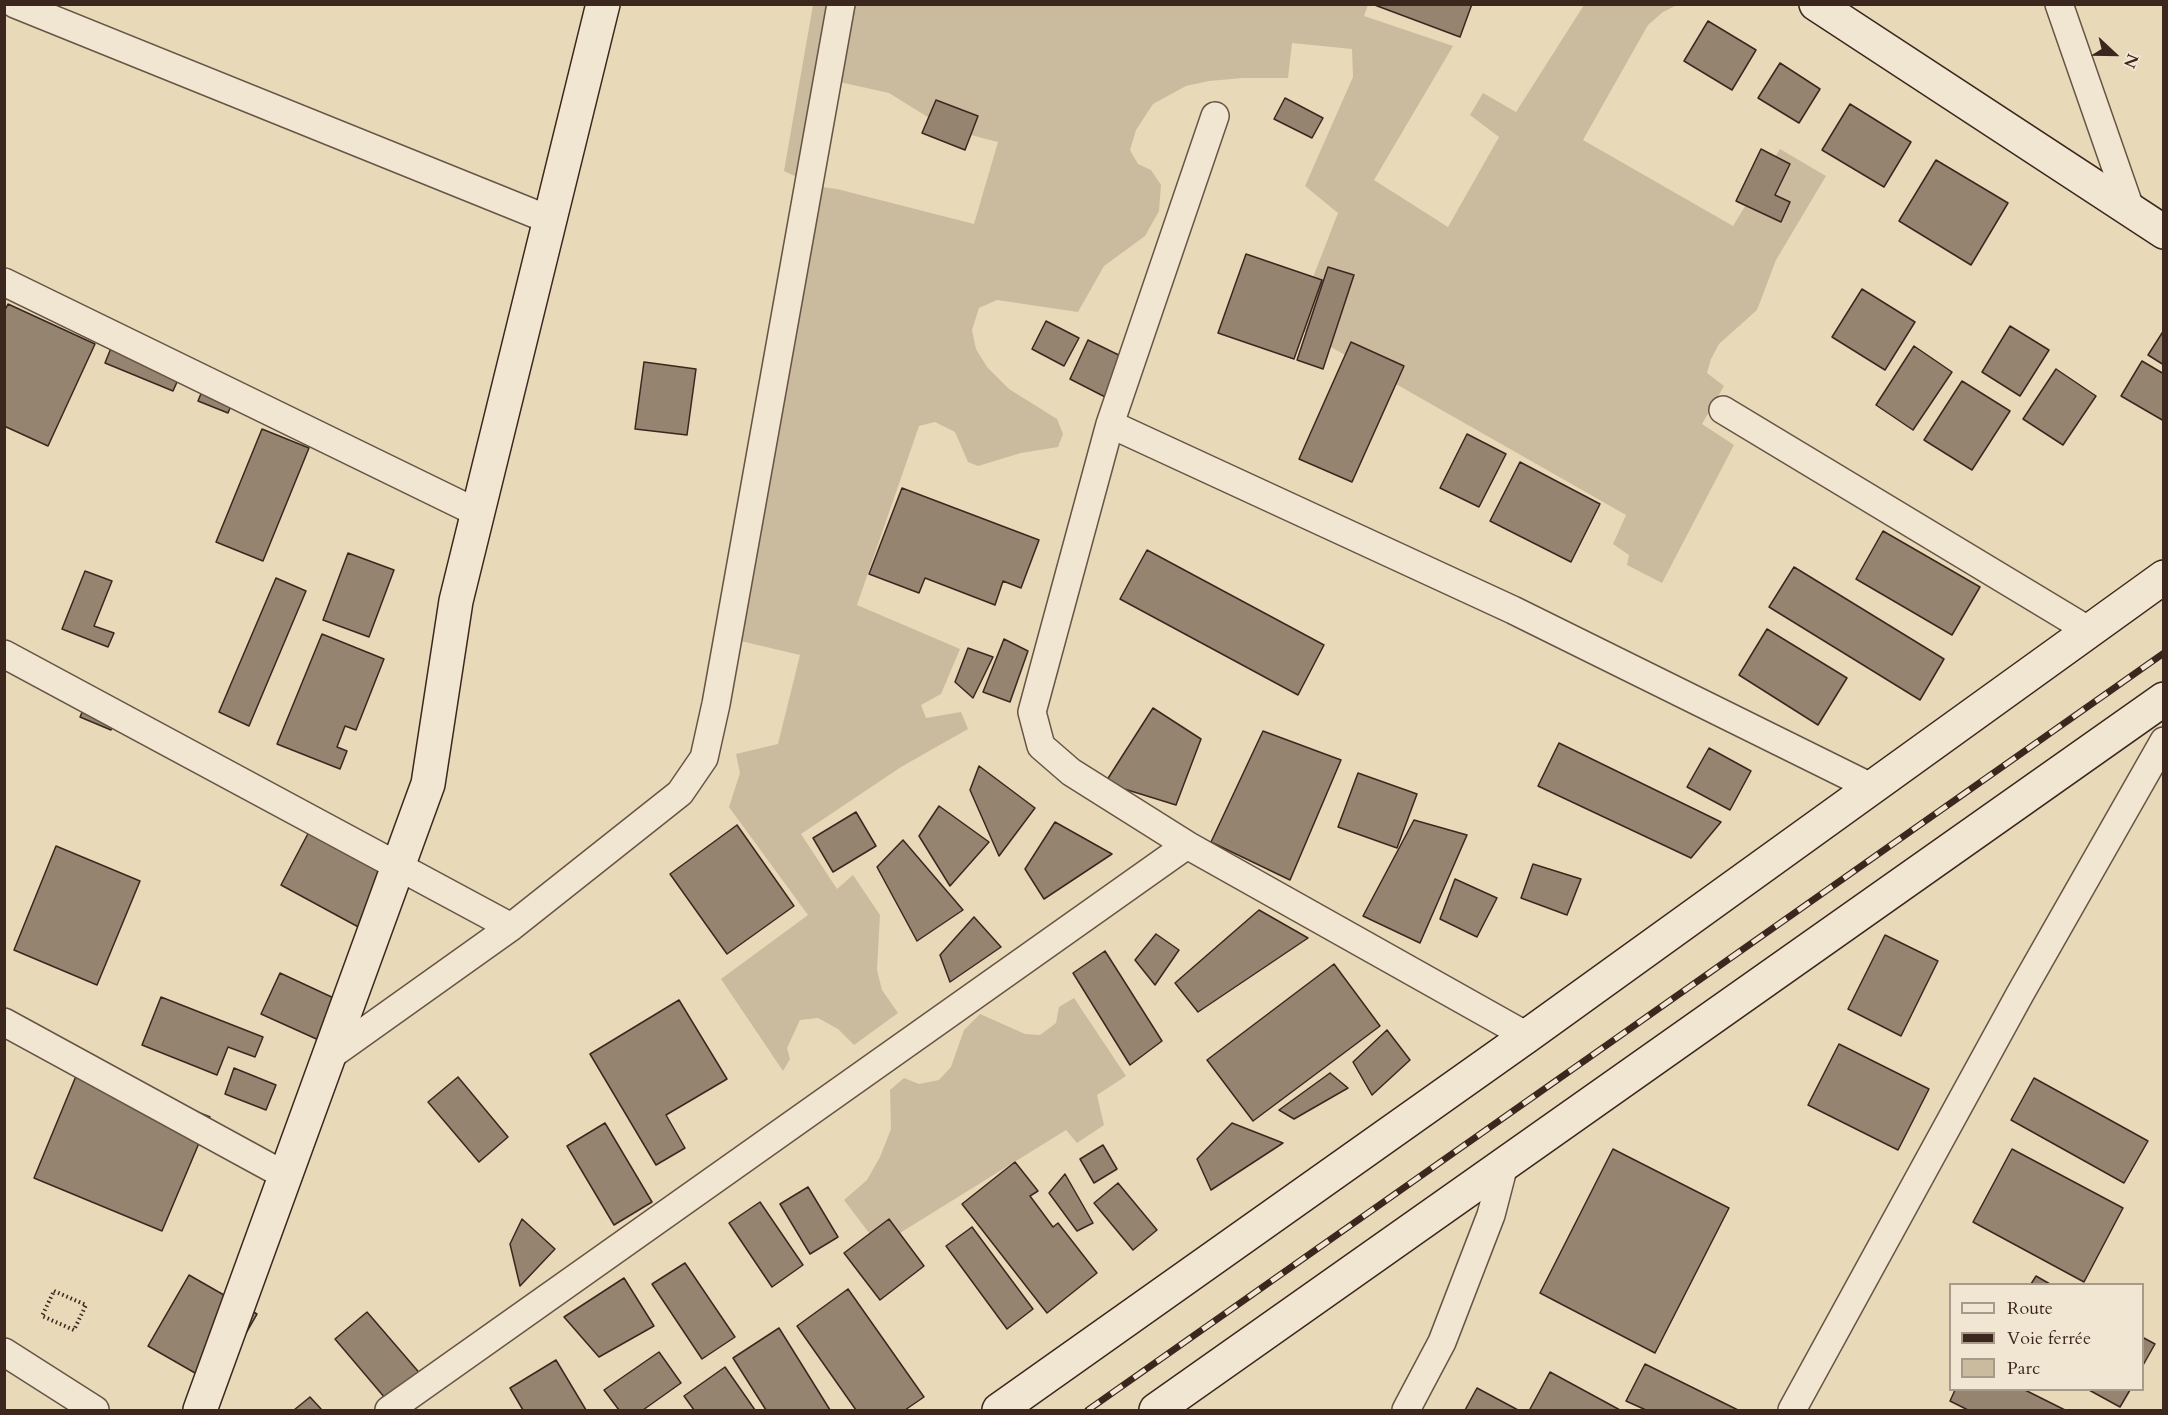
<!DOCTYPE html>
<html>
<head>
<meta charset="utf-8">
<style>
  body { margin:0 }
  #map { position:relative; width:2168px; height:1415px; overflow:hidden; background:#e8d9b8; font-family:Cardo,serif }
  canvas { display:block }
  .frame { position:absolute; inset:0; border:6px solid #3c271f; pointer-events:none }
  .legend { position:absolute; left:1949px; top:1283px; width:195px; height:108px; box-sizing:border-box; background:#f0e6d1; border:2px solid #a89a8a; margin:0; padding:8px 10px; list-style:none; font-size:18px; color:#3c271f }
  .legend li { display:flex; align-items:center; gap:12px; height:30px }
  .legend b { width:30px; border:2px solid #a89a8a }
  .north { position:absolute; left:2084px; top:24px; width:60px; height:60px; -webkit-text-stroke:4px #f0e6d1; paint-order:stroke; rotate:112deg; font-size:16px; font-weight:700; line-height:24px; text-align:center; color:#3c271f }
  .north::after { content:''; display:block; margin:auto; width:21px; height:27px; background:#3c271f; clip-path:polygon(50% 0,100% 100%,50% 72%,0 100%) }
</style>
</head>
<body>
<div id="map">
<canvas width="2168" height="1415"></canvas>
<div class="frame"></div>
<ul class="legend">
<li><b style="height:8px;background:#f0e6d1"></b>Route</li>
<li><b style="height:8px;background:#3c271f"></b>Voie ferrée</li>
<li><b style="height:16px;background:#cbbb9e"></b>Parc</li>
</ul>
<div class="north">N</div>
</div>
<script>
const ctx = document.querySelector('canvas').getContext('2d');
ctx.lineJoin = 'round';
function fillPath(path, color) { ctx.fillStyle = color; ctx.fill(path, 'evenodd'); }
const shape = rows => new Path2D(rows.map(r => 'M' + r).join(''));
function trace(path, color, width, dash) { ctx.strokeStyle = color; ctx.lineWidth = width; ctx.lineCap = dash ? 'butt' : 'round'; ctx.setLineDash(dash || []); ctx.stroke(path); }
fillPath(shape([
  [813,5,1368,5,1364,16,1453,46,1374,180,1448,227,1499,137,1470,115,1483,93,1516,112,1584,5,1677,5,1663,12,1648,25,1583,140,1733,226,1780,149,1826,176,1776,260,1757,310,1719,344,1711,359,1707,373,1724,386,1702,424,1734,445,1662,583,1627,565,1629,555,1613,544,1626,515,1294,326,1338,213,1305,186,1353,77,1352,49,1292,43,1288,78,1243,78,1209,81,1186,86,1153,104,1136,130,1130,150,1138,164,1151,170,1161,185,1159,211,1145,236,1104,266,1078,312,997,300,979,308,972,330,976,349,987,367,1009,389,1057,419,1063,434,1058,447,1021,453,978,466,968,462,955,432,935,422,919,426,857,605,960,649,941,694,921,705,926,718,961,712,968,729,901,767,801,834,837,889,853,875,880,915,877,970,882,990,898,1013,854,1045,838,1029,818,1018,800,1020,787,1048,790,1059,783,1071,721,979,808,915,729,807,740,773,736,754,778,744,800,655,728,638,814,186,837,189,974,224,998,142,947,129,889,93,835,81,797,177,784,171],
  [1074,998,1126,1076,1097,1095,1104,1125,1077,1143,1066,1130,879,1246,844,1200,867,1180,880,1157,891,1129,890,1090,904,1078,919,1084,939,1080,951,1067,964,1030,980,1014,1025,1034,1040,1035,1056,1023,1059,1007]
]), '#cbbb9e');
const building = shape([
  [1372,4,1472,4,1460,37,1372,4],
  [1708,21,1756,50,1732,90,1684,61,1708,21],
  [1780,63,1820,89,1799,123,1758,98,1780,63],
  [1285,98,1323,118,1312,138,1274,119,1285,98],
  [936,100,978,116,965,150,922,133,936,100],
  [1850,104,1911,142,1884,187,1822,150,1850,104],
  [1761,149,1790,164,1775,195,1790,202,1781,222,1736,201,1761,149],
  [1936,160,2008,203,1971,265,1899,221,1936,160],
  [1246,254,1322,280,1294,359,1218,333,1246,254],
  [1328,267,1354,275,1323,369,1297,360,1328,267],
  [1862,289,1915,322,1885,370,1832,337,1862,289],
  [8,304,95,344,48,446,4,426,4,312,8,304],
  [1046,321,1079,338,1064,366,1032,349,1046,321],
  [2010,326,2049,350,2020,396,1982,372,2010,326],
  [2164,330,2164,365,2148,355,2164,330],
  [117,333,186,362,173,391,105,363,117,333],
  [1088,340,1129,360,1113,401,1070,379,1088,340],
  [1351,342,1404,366,1352,482,1299,459,1351,342],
  [1914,346,1952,372,1913,430,1876,405,1914,346],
  [2142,361,2164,374,2164,421,2121,396,2142,361],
  [644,362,696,369,687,435,635,429,644,362],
  [2056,369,2096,396,2063,445,2023,419,2056,369],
  [209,374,239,386,228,413,198,401,209,374],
  [1962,381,2010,411,1972,470,1924,440,1962,381],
  [262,429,309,448,263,561,216,542,262,429],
  [1467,434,1506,454,1479,507,1440,488,1467,434],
  [1520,462,1600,504,1571,562,1490,521,1520,462],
  [902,488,1039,540,1021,588,1003,581,995,605,925,578,919,593,869,574,902,488],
  [1883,531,1980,587,1952,635,1856,579,1883,531],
  [1147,550,1324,645,1298,695,1120,599,1147,550],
  [348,553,394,570,369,637,323,620,348,553],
  [1794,567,1944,659,1920,700,1769,607,1794,567],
  [85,571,112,581,94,626,114,633,108,647,62,629,85,571],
  [276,578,306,591,249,726,219,712,276,578],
  [1767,629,1847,678,1818,725,1739,675,1767,629],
  [322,634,384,659,356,730,345,726,337,747,347,751,340,769,277,744,322,634],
  [1004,639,1028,651,1010,702,983,692,1004,639],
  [968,648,993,657,973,698,955,682,968,648],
  [90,694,121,708,111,730,80,717,90,694],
  [1153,708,1201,739,1176,805,1105,783,1153,708],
  [1263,731,1341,760,1290,880,1211,842,1263,731],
  [1559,743,1721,822,1691,858,1538,786,1559,743],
  [1709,748,1751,771,1730,810,1687,787,1709,748],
  [979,766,1035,808,999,856,970,790,979,766],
  [1358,773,1417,794,1397,848,1338,827,1358,773],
  [939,806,989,842,950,886,919,836,939,806],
  [856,812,876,846,833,872,813,838,856,812],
  [1414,820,1467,835,1420,943,1363,916,1414,820],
  [1055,822,1112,854,1044,899,1025,869,1055,822],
  [737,825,794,906,727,954,670,874,737,825],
  [312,826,407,877,375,936,281,885,312,826],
  [903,840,963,910,917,941,877,867,903,840],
  [56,846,140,881,97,985,14,950,56,846],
  [1533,864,1581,879,1567,915,1521,898,1533,864],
  [1455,879,1497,898,1477,937,1440,919,1455,879],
  [1259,910,1308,938,1198,1012,1175,983,1259,910],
  [974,917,1001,947,950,982,940,955,974,917],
  [1156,934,1179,950,1155,985,1135,960,1156,934],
  [1885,935,1938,961,1901,1036,1848,1009,1885,935],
  [1105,951,1162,1041,1130,1065,1073,973,1105,951],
  [1334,964,1380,1026,1253,1121,1207,1060,1334,964],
  [280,973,351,1006,332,1046,261,1014,280,973],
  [161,997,263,1037,255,1057,228,1047,217,1075,142,1045,161,997],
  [679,1000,727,1079,666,1115,685,1148,656,1165,590,1054,679,1000],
  [1387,1030,1410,1060,1372,1095,1353,1062,1387,1030],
  [1839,1044,1929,1089,1898,1150,1808,1105,1839,1044],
  [81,1064,210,1117,162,1231,34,1178,81,1064],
  [234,1068,276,1085,266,1110,225,1094,234,1068],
  [1330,1073,1348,1088,1294,1119,1279,1110,1330,1073],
  [458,1077,508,1137,479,1162,428,1102,458,1077],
  [2034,1078,2148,1141,2124,1183,2011,1120,2034,1078],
  [605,1123,652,1202,614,1225,567,1146,605,1123],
  [1232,1123,1283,1143,1211,1190,1197,1159,1232,1123],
  [1103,1145,1117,1169,1094,1183,1080,1159,1103,1145],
  [1613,1149,1729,1208,1655,1353,1540,1293,1613,1149],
  [2012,1149,2123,1208,2084,1282,1973,1222,2012,1149],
  [1015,1162,1038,1191,1030,1196,1053,1227,1058,1223,1097,1273,1047,1313,962,1204,1015,1162],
  [1065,1174,1093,1223,1077,1231,1049,1193,1065,1174],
  [1118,1183,1157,1230,1133,1250,1094,1203,1118,1183],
  [808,1187,838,1237,810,1254,780,1204,808,1187],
  [760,1202,803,1265,772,1287,729,1223,760,1202],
  [522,1219,555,1249,520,1286,510,1244,522,1219],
  [889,1219,924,1266,880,1300,844,1253,889,1219],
  [972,1227,1033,1309,1007,1329,946,1246,972,1227],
  [685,1263,735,1337,702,1359,652,1284,685,1263],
  [189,1275,257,1314,216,1385,148,1346,189,1275],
  [2036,1276,2050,1284,2031,1284,2036,1276],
  [624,1278,654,1326,599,1357,564,1317,624,1278],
  [848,1289,924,1397,905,1410,856,1410,797,1326,848,1289],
  [367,1312,423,1377,391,1405,335,1339,367,1312],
  [779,1328,830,1410,766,1410,733,1358,779,1328],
  [2142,1337,2155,1344,2142,1367,2142,1337],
  [659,1352,681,1383,643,1410,619,1410,604,1390,659,1352],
  [556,1360,586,1410,523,1410,510,1388,556,1360],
  [1645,1364,1738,1410,1646,1410,1626,1401,1645,1364],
  [725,1367,755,1410,694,1410,684,1396,725,1367],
  [1550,1372,1620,1410,1532,1410,1530,1409,1550,1372],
  [1477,1388,1518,1410,1465,1410,1477,1388],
  [1955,1390,2025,1390,2065,1410,1968,1410,1950,1401,1955,1390],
  [2089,1390,2130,1390,2120,1407,2089,1390],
  [310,1397,322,1410,294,1410,310,1397]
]);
fillPath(building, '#95846f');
trace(building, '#3c271f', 1.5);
const street = shape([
  [15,4,550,220],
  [2059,4,2131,211],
  [1215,116,1110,424,1032,712,1041,746,1071,772,1187,845,1527,1036],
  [4,282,478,513],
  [1723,410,2088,630],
  [1110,424,1513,610,1873,788],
  [4,654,511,927],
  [4,1022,286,1176],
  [330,1056,511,927,680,793,704,758,716,704,841,4],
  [4,1352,95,1410],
  [389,1410,1187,845],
  [1406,1410,1442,1342,1491,1215,1504,1165],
  [1792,1410,2020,994,2164,741]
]);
const secondary = shape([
  [1816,4,2164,232],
  [200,1410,428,784,456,601,603,4],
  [999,1410,1527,1036,2164,577],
  [1156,1410,2164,699]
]);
trace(street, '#675445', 30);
trace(secondary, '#3c271f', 36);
trace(shape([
  [54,1291,86,1305,74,1330,42,1316,54,1291]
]), '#3c271f', 4, [1.5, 3]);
trace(street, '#f0e6d1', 27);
trace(secondary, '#f0e6d1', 33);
const rail = shape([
  [1088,1410,2164,653]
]);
trace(rail, '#3c271f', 7);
trace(rail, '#f0e6d1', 4.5, [14]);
</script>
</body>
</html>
